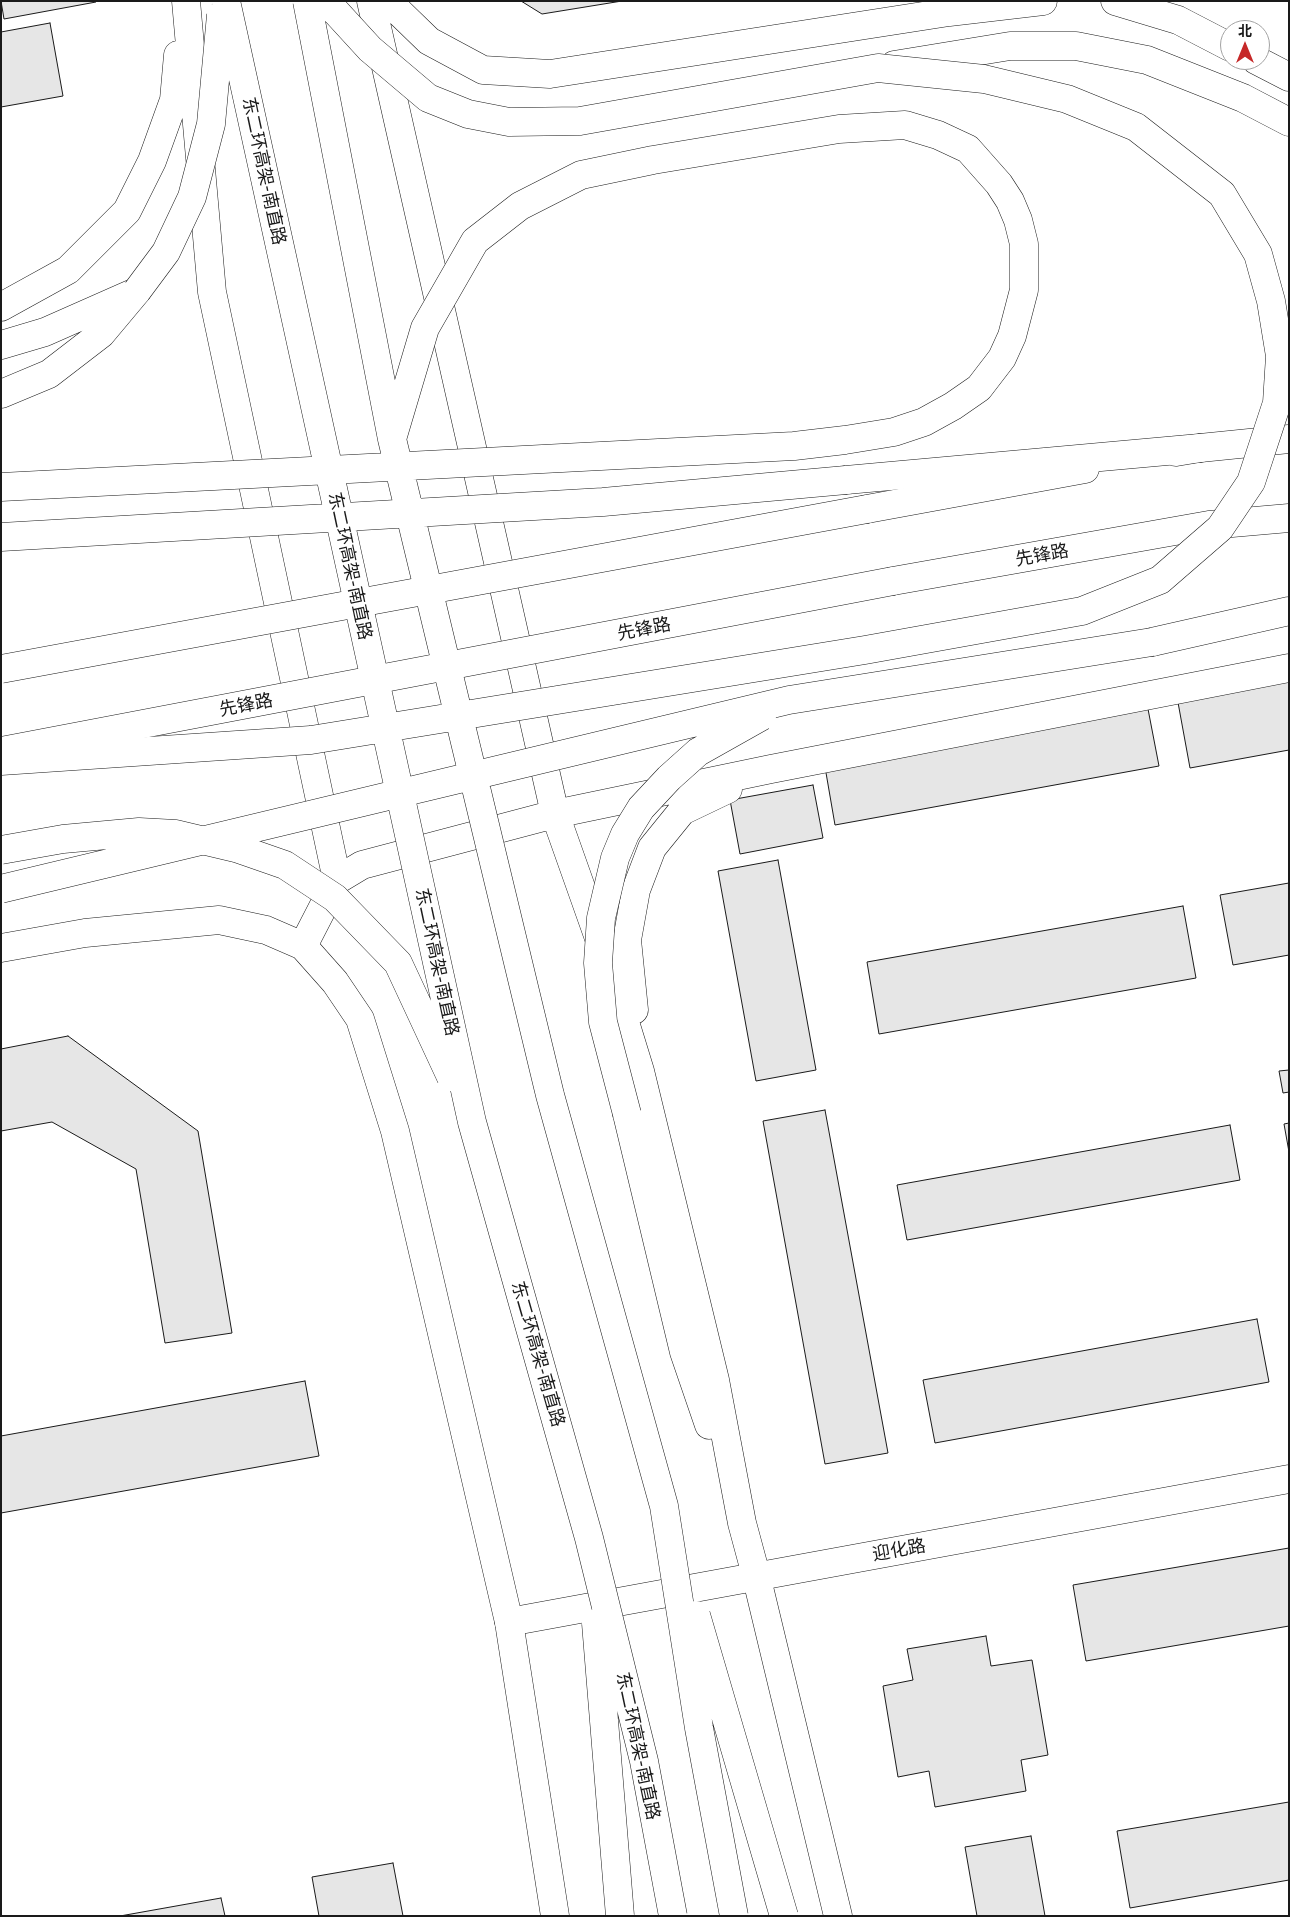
<!DOCTYPE html>
<html>
<head>
<meta charset="utf-8">
<style>
  body { margin:0 }
  #map { position:relative; width:1290px; height:1917px; overflow:hidden; background:#fff; font-family:Lato,"Noto Sans SC",sans-serif }
  canvas { display:block }
  .frame { position:absolute; inset:0; border:2px solid #1a1a1a; pointer-events:none }
  .north { position:absolute; left:1220px; top:20px; width:50px; height:50px; box-sizing:border-box; background:#fff; border:1px solid #a3a3a3; border-radius:50%; rotate:0deg; font-size:14px; font-weight:700; line-height:20px; text-align:center; color:#1a1a1a }
  .north::after { content:''; display:block; margin:auto; width:18px; height:22px; background:#c62828; clip-path:polygon(50% 0,100% 100%,50% 72%,0 100%) }
</style>
</head>
<body>
<div id="map">
<canvas width="1290" height="1917"></canvas>
<div class="frame"></div>
<div class="north">北</div>
</div>
<script>
const ctx = document.querySelector('canvas').getContext('2d');
ctx.lineJoin = 'round';
function fillPath(path, color) { ctx.fillStyle = color; ctx.fill(path, 'evenodd'); }
const shape = rows => new Path2D(rows.map(r => 'M' + r).join(''));
function trace(path, color, width, dash) { ctx.strokeStyle = color; ctx.lineWidth = width; ctx.lineCap = dash ? 'butt' : 'round'; ctx.setLineDash(dash || []); ctx.stroke(path); }
function drawText(font, color, halo, rows, align = 'center') {
  ctx.font = font + ' Lato,"Noto Sans SC",sans-serif'; ctx.lineWidth = 4; ctx.setLineDash([]); ctx.textBaseline = 'middle'; ctx.strokeStyle = halo; ctx.fillStyle = color; for (const [text, x, y, turn = 0] of rows) {
    ctx.save(); ctx.translate(x, y); ctx.rotate((+turn || 0) * Math.PI / 180); ctx.textAlign = isNaN(turn) ? turn : align; if (halo) ctx.strokeText(text, 0, 0); ctx.fillText(text, 0, 0); ctx.restore();
  }
}
const building = shape([
  [1,1,96,1,96,2,4,19,1,1],
  [521,1,622,1,542,14,521,1],
  [50,23,63,96,1,107,1,32,50,23],
  [1289,677,1289,750,1190,768,1177,697,1289,677],
  [1148,709,1159,766,835,825,825,767,1148,709],
  [813,785,823,838,740,854,730,800,813,785],
  [778,860,816,1070,756,1081,718,871,778,860],
  [1289,883,1289,955,1233,965,1220,895,1289,883],
  [1183,906,1196,978,879,1034,867,962,1183,906],
  [68,1036,198,1131,232,1333,165,1343,136,1169,52,1122,1,1131,1,1049,68,1036],
  [1289,1070,1289,1092,1283,1093,1279,1071,1289,1070],
  [825,1110,888,1453,825,1464,763,1121,825,1110],
  [1289,1123,1289,1152,1284,1124,1289,1123],
  [1230,1125,1240,1180,907,1240,897,1185,1230,1125],
  [1257,1319,1269,1382,935,1443,923,1380,1257,1319],
  [305,1381,319,1456,1,1513,1,1436,305,1381],
  [1289,1548,1289,1626,1086,1661,1073,1585,1289,1548],
  [986,1636,991,1666,1032,1660,1048,1755,1021,1760,1026,1791,935,1807,929,1771,898,1777,883,1686,913,1680,907,1649,986,1636],
  [1289,1802,1289,1880,1130,1908,1117,1831,1289,1802],
  [1031,1836,1045,1916,977,1916,965,1847,1031,1836],
  [393,1863,403,1916,319,1916,312,1877,393,1863],
  [221,1898,225,1916,120,1916,221,1898]
]);
fillPath(building, '#e6e6e6');
trace(building, '#1a1a1a', 1);
const street = shape([
  [509,1622,1289,1479]
]);
const primary = shape([
  [1176,452,1200,448,1289,439],
  [867,509,1085,469],
  [893,581,1209,525,1289,518]
]);
const highway = shape([
  [186,1,212,292,337,880,303,946],
  [371,1,555,814,601,944,640,1071,715,1380,742,1523,756,1575,838,1916],
  [391,1,397,10,429,41,483,70,550,74,949,12,1043,1],
  [1115,1,1178,20,1230,47],
  [1256,60,1289,77],
  [894,65,1010,46,1076,46,1147,60,1243,98,1289,122],
  [1,307,68,270,127,211,152,161,174,100,178,55],
  [1,345,45,332,131,294],
  [1,394,49,374,101,334,137,291],
  [846,480,1200,448],
  [1152,642,1289,611],
  [337,880,362,865,555,814,771,769,1289,668],
  [1,948,85,933,219,920,266,930,303,946,335,982,360,1019,395,1131,509,1622,555,1916],
  [634,1010,627,940,636,890,652,848,682,811,728,789],
  [627,1114,684,1352,709,1425]
]);
trace(street, '#1a1a1a', 29);
trace(primary, '#1a1a1a', 29);
trace(highway, '#1a1a1a', 29);
trace(street, '#fff', 28);
trace(primary, '#fff', 28);
trace(highway, '#fff', 28);
const primaryBridge = shape([
  [1,669,867,509],
  [1,751,893,581]
]);
const highwayBridge = shape([
  [226,1,472,1122,589,1538,644,1761,673,1916],
  [307,1,392,439,550,1095,664,1506,699,1728,734,1916],
  [137,291,166,252,192,197,211,124,221,15],
  [1,487,794,446,845,440,894,432,924,422,953,406,979,388,1002,358,1012,336,1024,290,1024,244,1018,220,1010,201,999,184,968,149,938,135,905,125,839,129,653,160,581,175,520,206,475,241,425,328,392,439],
  [1,537,603,502,846,480],
  [1,761,311,740,865,650,1082,611,1160,580,1220,528,1251,482,1277,403,1280,356,1271,301,1258,254,1222,194,1136,127,1067,99,984,79,878,68,580,121,509,122,468,114,428,98,370,49,326,1],
  [1,850,63,839,139,832,176,834,239,849,285,865,335,898,398,963,451,1077],
  [1,889,789,700,1152,642],
  [627,1114,603,1022,598,963,601,918,615,858,625,834,641,808,669,778,698,752,762,716],
  [696,1615,784,1916],
  [596,1623,620,1916]
]);
trace(primaryBridge, '#1a1a1a', 29, []);
trace(highwayBridge, '#1a1a1a', 29, []);
trace(primaryBridge, '#fff', 28);
trace(highwayBridge, '#fff', 28);
drawText('18px', '#1a1a1a', '#fff', [
  ["东二环高架-南直路",264,171,78],
  ["先锋路",1042,555,-10],
  ["东二环高架-南直路",350,566,78],
  ["先锋路",644,629,-11],
  ["先锋路",246,705,-11],
  ["东二环高架-南直路",437,962,78],
  ["东二环高架-南直路",538,1354,74],
  ["迎化路",899,1550,-10],
  ["东二环高架-南直路",638,1746,78]
]);
</script>
</body>
</html>
